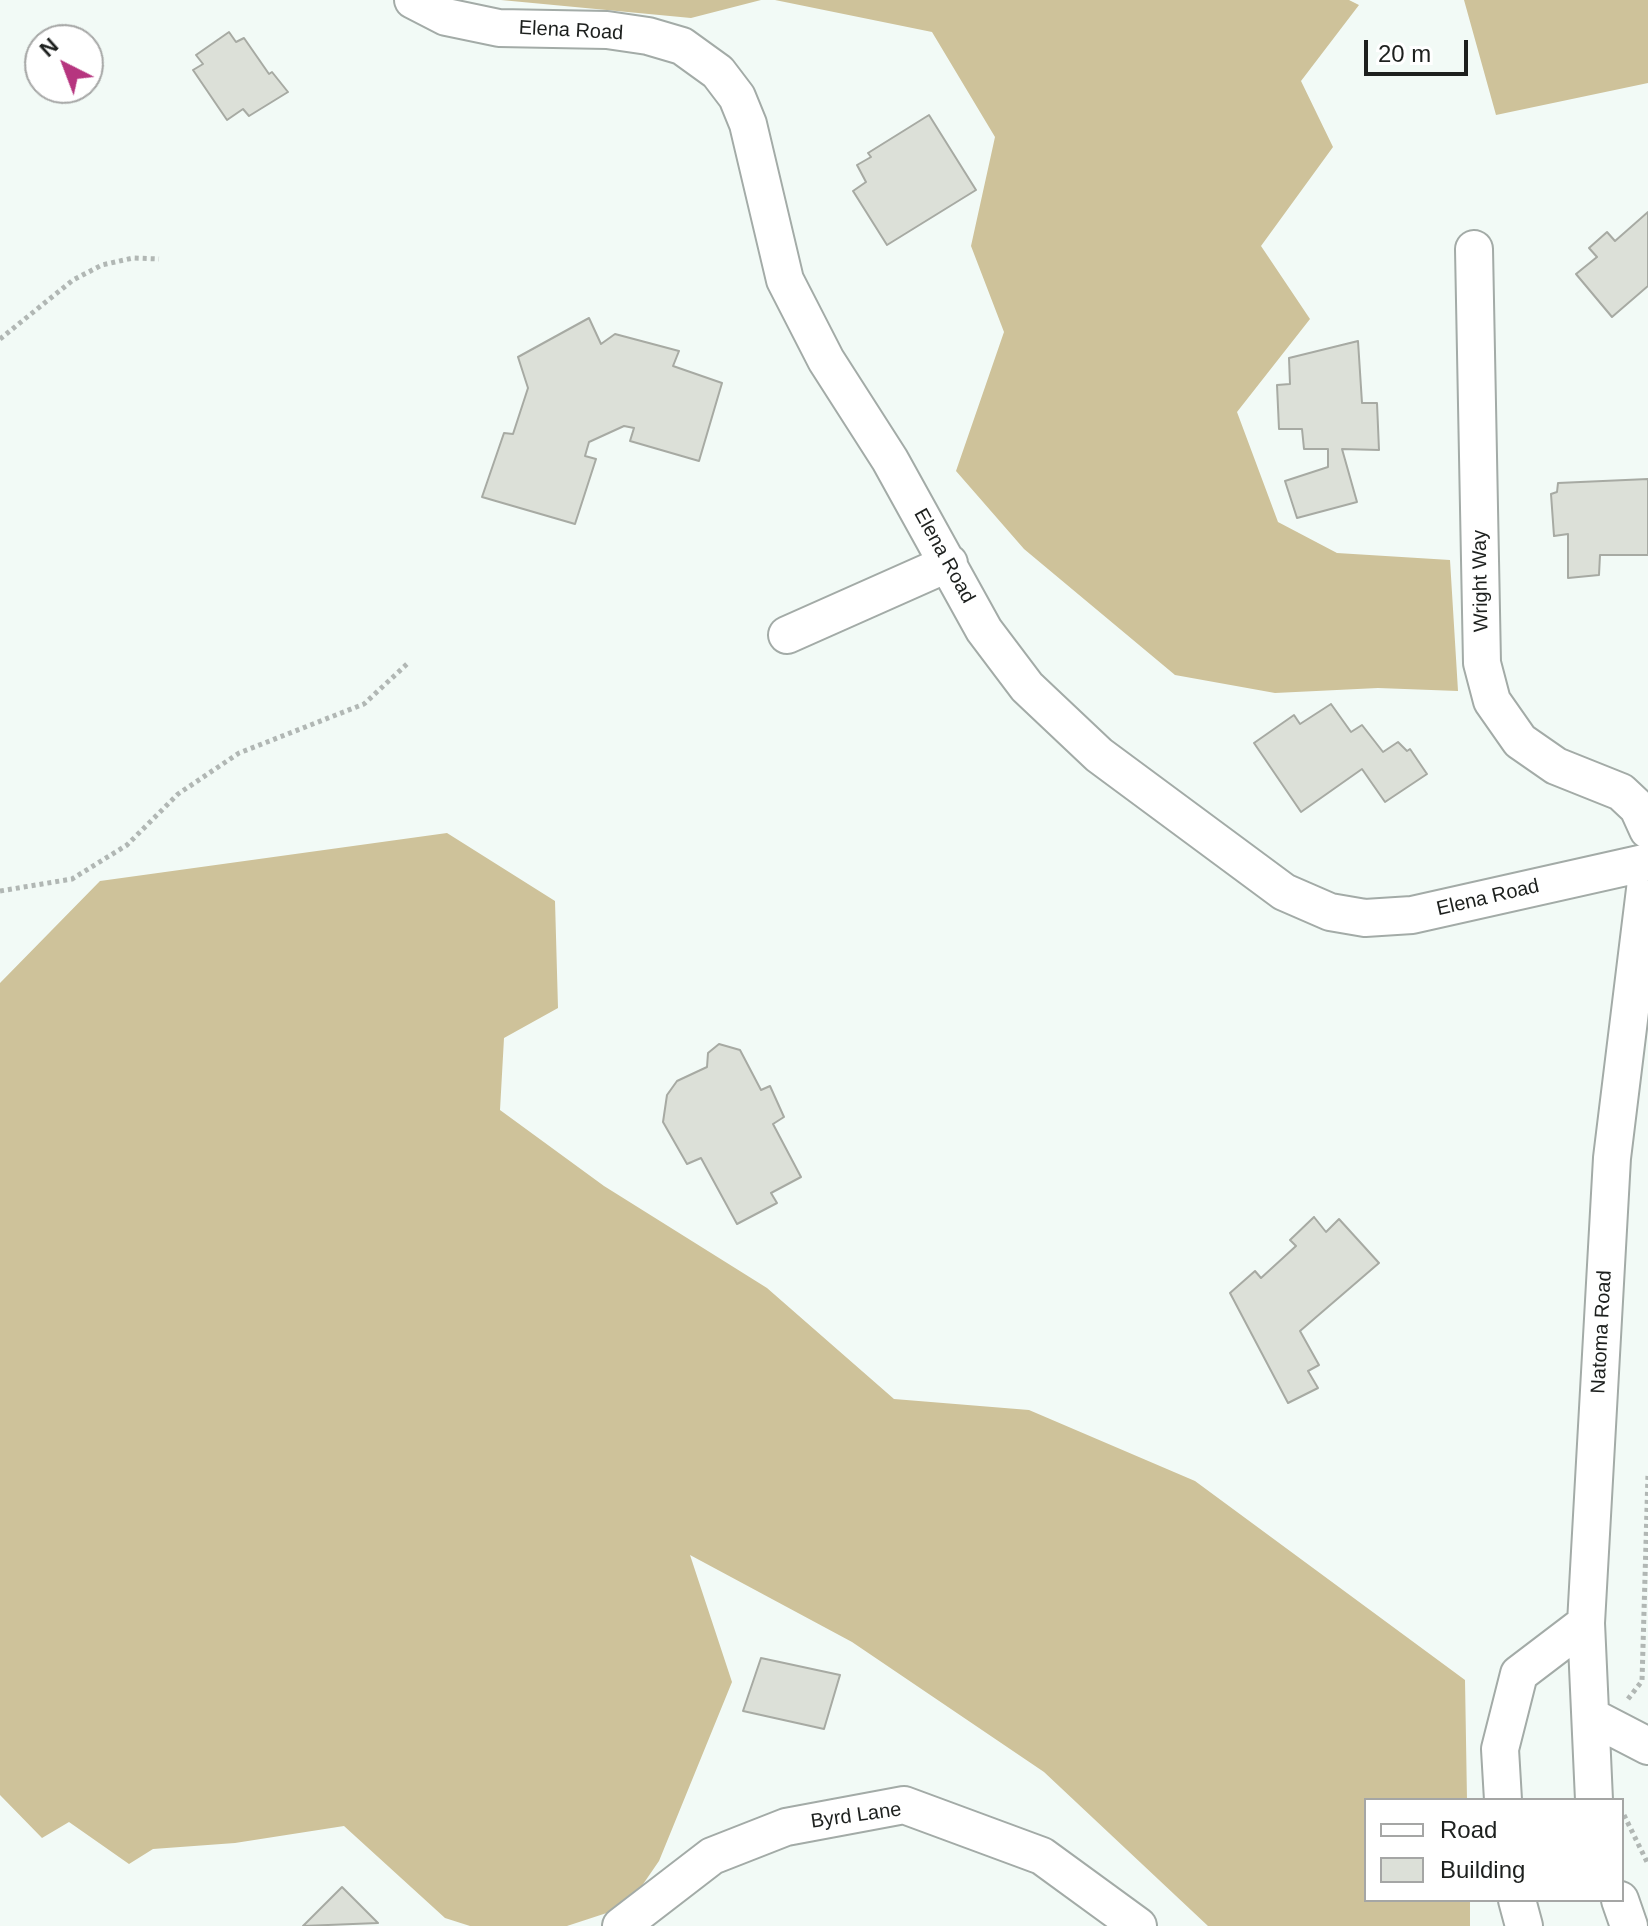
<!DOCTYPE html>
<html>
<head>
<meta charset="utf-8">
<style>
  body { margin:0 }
  #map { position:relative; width:1648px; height:1926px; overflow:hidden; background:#f2faf6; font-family:Arial,sans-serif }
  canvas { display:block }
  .legend { position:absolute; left:1364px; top:1798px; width:260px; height:104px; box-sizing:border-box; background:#fff; border:2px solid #a5a6a5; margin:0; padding:10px 14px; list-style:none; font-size:24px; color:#1d201e }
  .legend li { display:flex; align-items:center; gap:16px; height:40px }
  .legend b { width:40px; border:2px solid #a5a6a5 }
  .north { position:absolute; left:24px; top:24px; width:80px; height:80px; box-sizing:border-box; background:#fff; border:2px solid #a5a6a5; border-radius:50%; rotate:318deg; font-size:22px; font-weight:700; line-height:32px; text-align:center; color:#1d201e }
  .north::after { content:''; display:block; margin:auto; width:28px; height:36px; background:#b6357f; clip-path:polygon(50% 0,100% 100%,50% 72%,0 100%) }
  .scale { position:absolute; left:1364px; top:40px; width:104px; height:36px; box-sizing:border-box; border:4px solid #1d201e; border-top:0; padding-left:10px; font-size:24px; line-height:28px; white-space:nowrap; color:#1d201e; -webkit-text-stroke:6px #fff; paint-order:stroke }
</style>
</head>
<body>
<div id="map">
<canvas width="1648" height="1926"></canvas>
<ul class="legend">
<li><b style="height:10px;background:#fff"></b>Road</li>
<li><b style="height:22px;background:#dce0d8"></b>Building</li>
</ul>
<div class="north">N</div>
<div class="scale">20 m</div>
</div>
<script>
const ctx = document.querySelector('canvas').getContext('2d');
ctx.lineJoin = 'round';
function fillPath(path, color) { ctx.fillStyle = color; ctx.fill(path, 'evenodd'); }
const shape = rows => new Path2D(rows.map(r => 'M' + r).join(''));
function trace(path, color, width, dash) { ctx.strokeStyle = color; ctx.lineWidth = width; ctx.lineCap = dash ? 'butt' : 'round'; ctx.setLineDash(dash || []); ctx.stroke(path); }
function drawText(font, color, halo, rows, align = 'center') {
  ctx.font = font + ' Arial,sans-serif'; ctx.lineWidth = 6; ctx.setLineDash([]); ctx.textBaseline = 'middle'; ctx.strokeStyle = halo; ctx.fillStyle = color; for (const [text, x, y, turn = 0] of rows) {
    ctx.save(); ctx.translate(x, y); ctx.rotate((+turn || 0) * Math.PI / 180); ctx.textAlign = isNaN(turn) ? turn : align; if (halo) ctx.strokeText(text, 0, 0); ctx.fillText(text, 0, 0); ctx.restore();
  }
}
fillPath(shape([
  [501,0,761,0,691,18],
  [775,0,1349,0,1359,5,1301,81,1333,147,1261,246,1310,319,1237,412,1278,522,1337,553,1450,560,1458,691,1378,688,1275,693,1175,675,1024,549,956,471,1004,332,971,246,995,137,932,32],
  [1464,0,1648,0,1648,83,1496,115],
  [447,833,555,901,558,1008,504,1038,500,1110,604,1186,767,1288,894,1399,1029,1410,1195,1481,1465,1680,1467,1800,1366,1800,1366,1900,1470,1900,1470,1926,1208,1926,1044,1772,852,1642,690,1555,732,1682,659,1861,628,1906,567,1926,470,1926,445,1918,344,1826,235,1843,153,1849,129,1864,69,1822,42,1838,0,1795,0,983,100,881]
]), '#cec29a');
const building = shape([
  [229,32,236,42,244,38,269,74,272,72,288,92,249,116,243,109,227,120,193,70,203,64,196,55,229,32],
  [929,115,976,190,887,245,853,191,866,182,857,165,871,157,868,153,929,115],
  [1648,212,1648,286,1612,317,1576,274,1597,257,1589,248,1607,232,1615,241,1648,212],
  [589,318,601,344,615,334,679,351,673,366,722,383,699,461,630,441,634,428,624,426,589,442,585,456,596,459,575,524,482,497,504,433,513,434,528,388,518,357,589,318],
  [1358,341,1362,403,1377,403,1379,450,1342,449,1357,502,1297,518,1285,481,1328,467,1328,449,1304,449,1302,429,1279,429,1277,385,1290,384,1289,358,1358,341],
  [1648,479,1648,555,1600,555,1599,575,1568,578,1568,534,1554,536,1551,494,1557,492,1558,483,1648,479],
  [1331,704,1351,732,1362,725,1383,752,1398,742,1407,751,1410,749,1427,774,1385,802,1362,769,1301,812,1254,743,1294,715,1300,724,1331,704],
  [719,1044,740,1050,761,1090,770,1086,784,1117,773,1124,801,1177,771,1193,777,1203,737,1224,701,1158,687,1164,663,1122,667,1095,677,1081,707,1067,708,1053,719,1044],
  [1314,1217,1326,1232,1339,1219,1379,1263,1300,1331,1319,1365,1308,1371,1318,1388,1288,1403,1230,1293,1255,1271,1261,1278,1296,1246,1290,1240,1314,1217],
  [761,1658,840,1675,824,1729,743,1711,761,1658],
  [342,1887,378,1923,303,1926,342,1887]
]);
fillPath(building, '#dce0d8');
trace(building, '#a7aaa3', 2);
const minor = shape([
  [413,0,446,17,499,28,607,30,648,36,682,46,718,72,737,97,748,124,785,280,826,360,890,460,984,630,1027,687,1099,755,1284,892,1330,912,1365,918,1412,915,1648,862],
  [1474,249,1482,663,1492,701,1520,741,1556,766,1621,792,1638,808,1648,830],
  [787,635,949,563],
  [1592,1717,1648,1746],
  [1503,1800,1500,1749,1519,1674,1586,1623],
  [1594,1800,1586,1623,1612,1158,1648,865],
  [1517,1900,1524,1926],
  [1620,1900,1629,1926],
  [621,1926,712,1856,786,1827,904,1805,1042,1856,1138,1926]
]);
trace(minor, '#a3aba7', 40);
trace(shape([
  [0,339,73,280,102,265,133,258,159,259],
  [0,891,72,879,127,845,178,794,239,753,364,704,407,664],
  [1628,1699,1642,1681,1648,1474],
  [1624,1815,1648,1864]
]), '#b1b7b4', 5, [4, 4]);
trace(minor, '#fff', 36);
drawText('20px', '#1d201e', '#fff', [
  ["Elena Road",571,31,3],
  ["Elena Road",944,556,61],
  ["Wright Way",1481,581,-91],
  ["Elena Road",1488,898,-13],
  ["Natoma Road",1602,1332,-87],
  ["Byrd Lane",856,1816,-8]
]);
</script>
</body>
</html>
